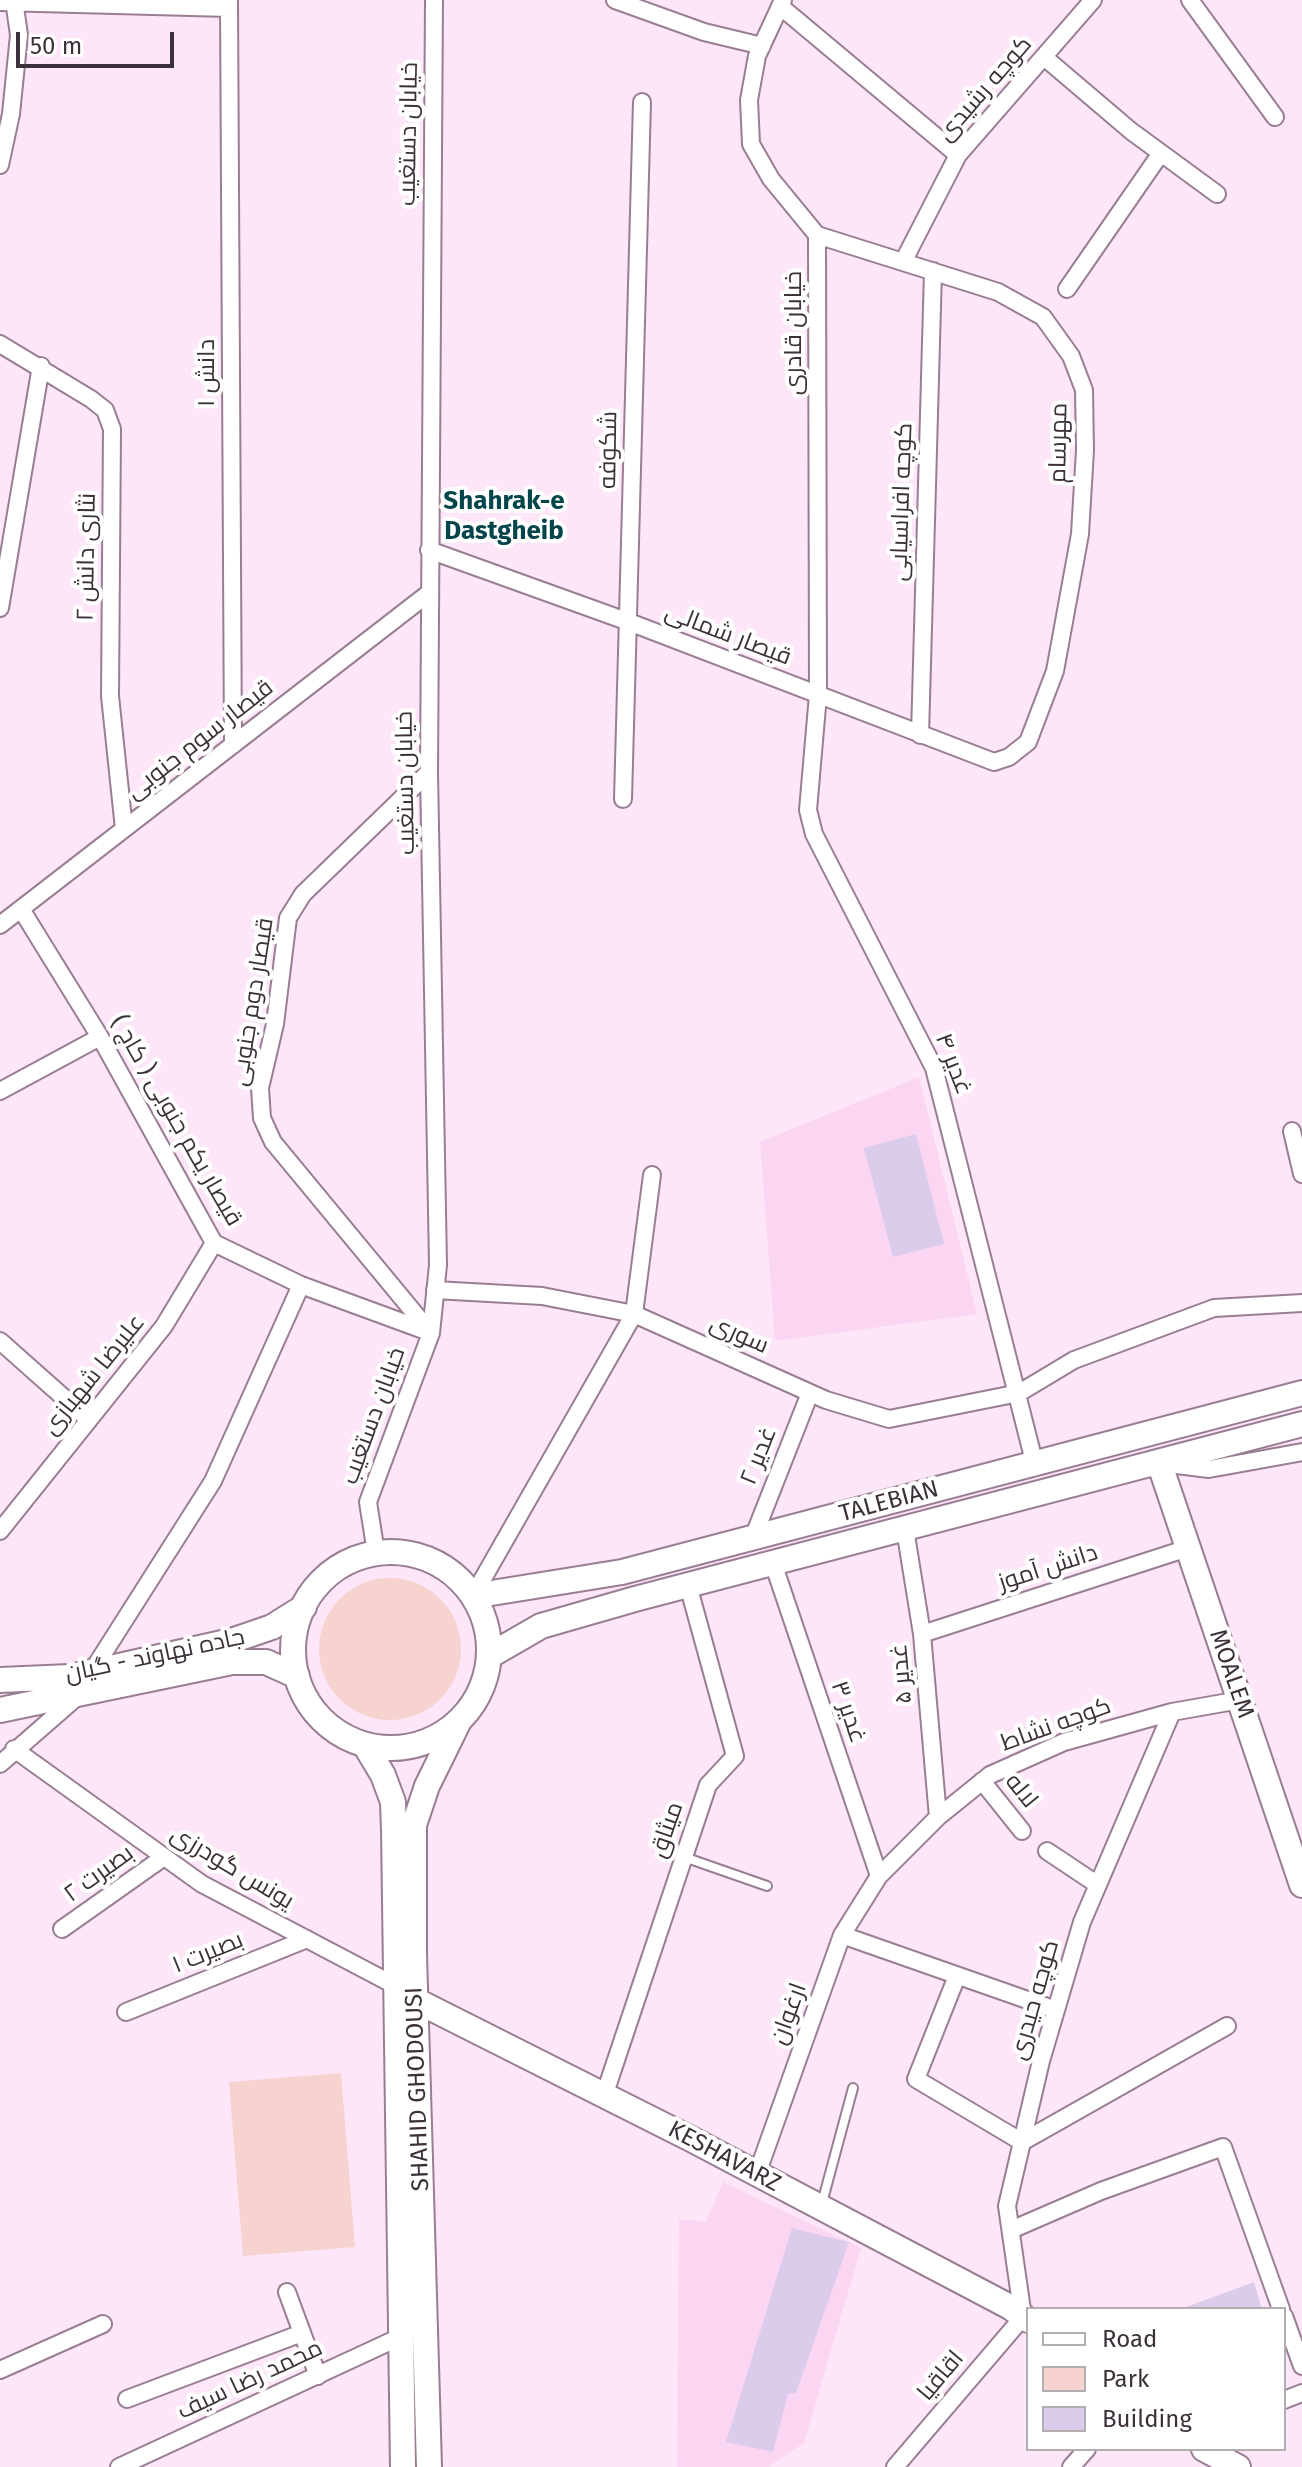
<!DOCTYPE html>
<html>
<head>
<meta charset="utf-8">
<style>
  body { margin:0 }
  #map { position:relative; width:1302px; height:2467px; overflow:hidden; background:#fee6f9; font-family:"Fira Sans",sans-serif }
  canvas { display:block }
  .legend { position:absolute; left:1026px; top:2307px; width:260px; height:144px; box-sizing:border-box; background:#fff; border:2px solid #b1adb0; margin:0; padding:10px 14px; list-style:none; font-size:24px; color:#3c313a }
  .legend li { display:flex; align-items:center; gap:16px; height:40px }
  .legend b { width:40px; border:2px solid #b1adb0 }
  .scale { position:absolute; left:16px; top:32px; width:158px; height:36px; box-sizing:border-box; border:4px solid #3c313a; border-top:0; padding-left:10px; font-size:24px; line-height:28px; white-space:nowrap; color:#3c313a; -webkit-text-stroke:6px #fff; paint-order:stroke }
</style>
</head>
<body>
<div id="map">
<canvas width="1302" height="2467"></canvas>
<ul class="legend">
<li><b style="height:10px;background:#fff"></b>Road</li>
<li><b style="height:22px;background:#f6d3cf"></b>Park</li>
<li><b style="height:22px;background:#dccceb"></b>Building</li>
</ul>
<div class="scale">50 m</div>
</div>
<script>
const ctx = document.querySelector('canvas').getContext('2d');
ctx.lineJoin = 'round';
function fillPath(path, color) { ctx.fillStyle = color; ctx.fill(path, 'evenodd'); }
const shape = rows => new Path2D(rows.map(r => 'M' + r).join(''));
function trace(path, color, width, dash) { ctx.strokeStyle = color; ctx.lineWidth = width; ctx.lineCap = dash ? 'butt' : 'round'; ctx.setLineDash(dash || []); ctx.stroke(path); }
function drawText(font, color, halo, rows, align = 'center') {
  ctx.font = font + ' "Fira Sans",Cairo,sans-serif'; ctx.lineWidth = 8; ctx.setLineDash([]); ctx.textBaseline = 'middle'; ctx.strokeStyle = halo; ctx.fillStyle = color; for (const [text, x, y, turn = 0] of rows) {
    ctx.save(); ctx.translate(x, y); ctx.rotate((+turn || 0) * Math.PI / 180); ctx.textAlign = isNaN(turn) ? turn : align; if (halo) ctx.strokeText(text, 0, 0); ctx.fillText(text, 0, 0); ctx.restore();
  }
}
fillPath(shape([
  [919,1077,977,1314,775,1341,760,1142],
  [723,2182,861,2248,804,2443,768,2467,677,2467,679,2219,706,2222]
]), '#fbd6f3');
fillPath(shape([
  '319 1649a71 71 0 1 1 142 0a71 71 0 1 1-142 0Z',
  [341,2073,355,2247,243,2256,229,2082]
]), '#f6d3cf');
fillPath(shape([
  [916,1134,944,1244,893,1257,864,1148],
  [792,2228,849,2242,796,2393,788,2394,773,2452,726,2442],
  [1254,2282,1262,2309,1187,2309,1186,2307]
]), '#dccceb');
const lane = shape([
  [684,1857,767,1886],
  [822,2203,853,2088]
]);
const street = shape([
  [229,0,233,745],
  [615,0,704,32,762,46],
  [783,0,757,56,749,100,751,144,771,179,817,235,818,695,808,810,814,834,934,1068,1035,1465],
  [1190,0,1275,117],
  [0,2,229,8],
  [780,6,958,155],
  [1044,57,1131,131,1217,194],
  [0,165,11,114,19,35,14,0],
  [904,260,958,155,1093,0],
  [1067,289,1161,153],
  [0,344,91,399,105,410,112,429,110,696,124,829],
  [429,550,629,622,994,762,1009,757,1028,742,1055,671,1080,534,1085,450,1084,390,1071,356,1043,317,998,292,817,235],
  [0,608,41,366],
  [920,735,933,271],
  [429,772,303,894,288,918,275,1024,260,1088,262,1118,273,1142,431,1333],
  [623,799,642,102],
  [21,909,100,1037,214,1243,301,1285,429,1332],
  [0,925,429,593],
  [0,1091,100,1037],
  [1292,1131,1302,1174],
  [435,1290,542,1296,634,1314,826,1400,889,1419,1019,1393,1074,1360,1214,1308,1302,1303],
  [0,1341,89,1420],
  [1169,1464,1209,1469,1302,1452],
  [905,1529,922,1634,938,1817],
  [0,1531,164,1326,214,1243],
  [753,1538,810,1393],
  [376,1553,368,1502,431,1333,438,1265,429,772,434,0],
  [773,1563,879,1876],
  [473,1596,634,1314,652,1175],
  [922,1634,1188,1548],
  [89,1676,213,1481,301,1285],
  [14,1749,202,1884,394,1985],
  [0,1764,78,1696],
  [982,1781,1022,1831],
  [1047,1851,1098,1885],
  [62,1929,164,1857],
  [842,1935,1056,2010],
  [957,1976,916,2079,1022,2142,1227,2026],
  [126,2012,307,1939],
  [604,2096,708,1785,735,1756,688,1585],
  [757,2174,842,1935,879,1876,938,1817,990,1775,1064,1742,1172,1712,1240,1700],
  [1011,2230,1101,2191,1223,2147,1281,2309],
  [287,2292,318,2376],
  [1284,2316,1302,2366],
  [0,2370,103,2324],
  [127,2399,302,2333],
  [1284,2400,1302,2393],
  [119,2467,400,2337],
  [895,2467,1023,2317,1007,2206,1041,2061,1082,1922,1172,1712],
  [1071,2467,1087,2449]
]);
const secondary = shape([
  [1159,1462,1302,1885],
  '293 1650a98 98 0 1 1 196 0a98 98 0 1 1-196 0Z',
  [473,1596,622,1572,1302,1393],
  [489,1656,541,1626,635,1599,1302,1424],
  [0,1680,70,1677,231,1641,272,1627,304,1607],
  [0,1710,232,1662,266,1662,297,1676],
  [365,1745,383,1775,393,1802,394,1830,403,2467],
  [415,2000,693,2140,1010,2307,1028,2320],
  [1204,2449,1238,2467],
  [429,2467,414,1954,414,1825,427,1786,459,1721]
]);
trace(lane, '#997e93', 12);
trace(street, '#997e93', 20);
trace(secondary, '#997e93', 28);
trace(lane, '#fff', 8);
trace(street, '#fff', 16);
trace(secondary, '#fff', 24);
drawText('24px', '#3c313a', '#fff', [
  ["کوچه رشیدی",985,89,-49],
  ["خیابان دستغیب",409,134,-89],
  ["خیابان قادری",794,333,-90],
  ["دانش ۱",207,373,-90],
  ["مهرسام",1059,443,-89],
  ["شکوفه",609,450,-89],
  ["کوچه افراسیابی",902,502,-88],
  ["نثاری دانش ۲",87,557,-89],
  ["قیصار شمالی",728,635,21],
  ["قیصار سوم جنوبی",200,740,-38],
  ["خیابان دستغیب",406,783,-91],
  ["قیصار دوم جنوبی",253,1002,-81],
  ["غدیر ۴",953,1064,69],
  ["قیصار یکم جنوبی ( کاج )",176,1121,60],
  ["سوری",739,1335,24],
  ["علیرضا شهبازی",94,1375,-51],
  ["خیابان دستغیب",374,1416,-70],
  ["غدیر ۲",759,1456,-68],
  ["TALEBIAN",889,1502,-15],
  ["دانش آموز",1048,1568,-18],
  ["جاده نهاوند - گیان",155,1656,-12],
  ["غدیر ۵",902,1674,-95],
  ["MOALEM",1231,1674,71],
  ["غدیر ۳",848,1712,71],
  ["کوچه نشاط",1056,1725,-20],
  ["لاله",1021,1791,51],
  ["میثاق",667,1830,-71],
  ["یونس گودرزی",232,1868,31],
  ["بصیرت ۲",99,1874,-36],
  ["بصیرت ۱",208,1953,-22],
  ["کوچه حیدری",1035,2000,-74],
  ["ارغوان",789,2014,-70],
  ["SHAHID GHODOUSI",418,2089,-92],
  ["KESHAVARZ",724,2157,28],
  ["اقاقیا",941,2376,-50],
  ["محمد رضا سیف",250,2380,-25]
]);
drawText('bold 26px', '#02454b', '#fff', [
  ["Shahrak-e",504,502],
  ["Dastgheib",504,532]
]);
</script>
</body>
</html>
